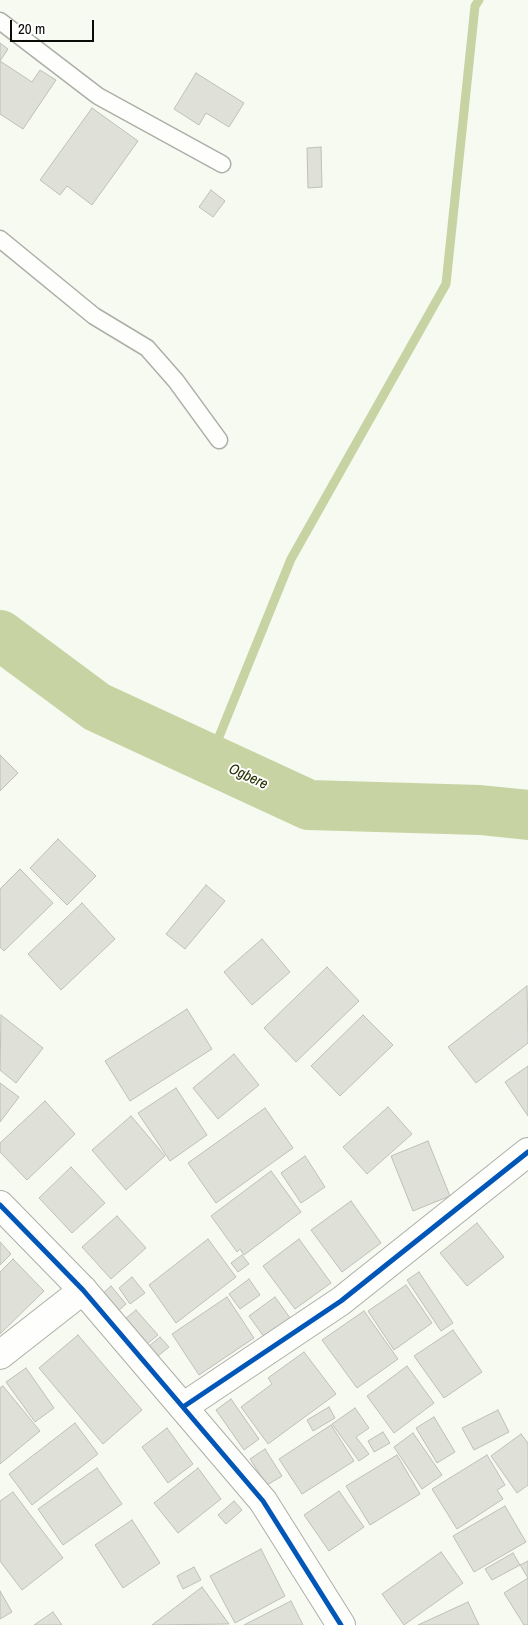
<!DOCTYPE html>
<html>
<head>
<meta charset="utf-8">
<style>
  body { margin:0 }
  #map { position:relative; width:528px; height:1625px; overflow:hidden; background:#f7faf0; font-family:"Archivo Narrow",sans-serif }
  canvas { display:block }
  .scale { position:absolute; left:10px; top:20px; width:84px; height:22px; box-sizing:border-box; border:2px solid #0b0c08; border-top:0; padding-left:6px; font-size:15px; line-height:18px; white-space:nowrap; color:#0b0c08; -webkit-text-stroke:4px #fff; paint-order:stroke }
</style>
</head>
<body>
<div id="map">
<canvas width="528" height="1625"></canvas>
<div class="scale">20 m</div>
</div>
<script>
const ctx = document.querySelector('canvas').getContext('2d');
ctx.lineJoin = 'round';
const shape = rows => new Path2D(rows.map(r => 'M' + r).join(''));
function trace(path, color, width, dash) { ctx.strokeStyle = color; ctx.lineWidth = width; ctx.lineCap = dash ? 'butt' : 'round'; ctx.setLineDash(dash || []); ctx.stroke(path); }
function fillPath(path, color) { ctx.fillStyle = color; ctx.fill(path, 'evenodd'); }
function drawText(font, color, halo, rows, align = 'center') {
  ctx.font = font + ' "Archivo Narrow",sans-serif'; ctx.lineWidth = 4; ctx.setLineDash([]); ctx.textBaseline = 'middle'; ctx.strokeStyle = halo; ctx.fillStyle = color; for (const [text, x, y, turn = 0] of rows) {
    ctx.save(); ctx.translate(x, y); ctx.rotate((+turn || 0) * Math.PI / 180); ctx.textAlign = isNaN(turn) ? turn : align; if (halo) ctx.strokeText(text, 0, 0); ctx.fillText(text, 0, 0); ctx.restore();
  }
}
trace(shape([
  [210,759,291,559,446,284,475,6,479,0]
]), '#c7d3a2', 9);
trace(shape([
  [0,635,97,707,309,805,480,810,528,815]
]), '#c7d3a2', 50);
const building = shape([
  [0,43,8,49,0,61,32,82,40,70,56,80,23,129,0,114,0,43],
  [196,73,244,103,229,127,206,113,199,125,174,109,196,73],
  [92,108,138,141,92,205,67,186,60,195,40,180,92,108],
  [321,147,322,187,308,188,307,148,321,147],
  [211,190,225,201,213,217,199,207,211,190],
  [0,755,18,773,0,791,0,755],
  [58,839,96,876,67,905,30,868,58,839],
  [20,869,53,903,4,951,0,947,0,889,20,869],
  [206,885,225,901,185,949,166,934,206,885],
  [82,903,115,939,61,990,28,954,82,903],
  [262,939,290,972,252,1005,224,972,262,939],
  [327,967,359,1001,296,1062,264,1028,327,967],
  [527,986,528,1043,476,1083,448,1047,527,986],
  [187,1009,212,1049,130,1101,105,1061,187,1009],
  [1,1015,43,1048,16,1083,0,1070,1,1015],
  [363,1015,393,1045,340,1096,311,1066,363,1015],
  [234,1054,259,1085,218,1119,193,1088,234,1054],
  [528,1066,528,1116,505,1082,528,1066],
  [0,1083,19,1097,0,1122,0,1083],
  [176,1088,207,1135,170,1161,138,1113,176,1088],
  [45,1101,75,1134,27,1180,0,1152,0,1143,45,1101],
  [388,1107,412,1134,367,1174,343,1147,388,1107],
  [265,1108,293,1148,216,1203,188,1163,265,1108],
  [131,1116,165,1156,126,1190,92,1150,131,1116],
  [428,1141,450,1196,413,1211,391,1156,428,1141],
  [305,1156,325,1187,301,1203,281,1173,305,1156],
  [71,1167,105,1203,72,1233,39,1198,71,1167],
  [271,1171,301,1212,244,1255,240,1249,237,1252,211,1216,271,1171],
  [351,1201,381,1243,342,1272,311,1230,351,1201],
  [117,1216,146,1248,111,1279,82,1247,117,1216],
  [477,1223,504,1257,467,1286,440,1253,477,1223],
  [208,1239,236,1277,176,1323,149,1285,208,1239],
  [299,1239,331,1283,295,1309,263,1266,299,1239],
  [0,1242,11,1254,0,1265,0,1242],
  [242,1255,249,1264,238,1272,231,1263,242,1255],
  [13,1259,44,1291,0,1334,0,1272,13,1259],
  [419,1272,453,1323,441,1331,407,1280,419,1272],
  [132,1277,145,1293,130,1304,119,1288,132,1277],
  [249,1279,260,1295,240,1309,229,1294,249,1279],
  [406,1285,432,1323,394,1350,368,1311,406,1285],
  [111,1286,126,1304,116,1313,101,1295,111,1286],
  [227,1297,254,1338,199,1375,172,1334,227,1297],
  [275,1297,293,1322,267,1341,249,1316,275,1297],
  [136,1310,158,1335,147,1344,125,1319,136,1310],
  [364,1311,398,1359,357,1388,322,1340,364,1311],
  [453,1330,482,1372,444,1398,414,1356,453,1330],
  [78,1335,142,1410,103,1444,39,1368,78,1335],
  [160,1337,169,1347,158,1356,149,1346,160,1337],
  [304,1352,336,1394,268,1444,241,1407,272,1384,268,1378,304,1352],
  [407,1366,434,1403,394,1433,367,1396,407,1366],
  [26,1368,54,1408,35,1422,6,1382,26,1368],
  [3,1386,40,1431,0,1464,0,1388,3,1386],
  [231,1399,259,1439,244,1450,216,1410,231,1399],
  [329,1407,335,1418,313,1431,307,1420,329,1407],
  [355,1408,369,1428,356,1437,369,1454,359,1461,332,1424,355,1408],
  [498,1410,509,1432,474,1450,462,1428,498,1410],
  [434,1417,455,1452,437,1463,416,1428,434,1417],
  [75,1423,98,1454,32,1505,9,1474,75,1423],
  [331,1425,354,1461,302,1494,279,1459,331,1425],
  [167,1428,193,1464,168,1483,142,1447,167,1428],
  [383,1432,390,1443,374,1452,368,1441,383,1432],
  [413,1433,442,1475,422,1489,394,1447,413,1433],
  [521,1434,528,1443,528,1485,517,1493,491,1456,521,1434],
  [265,1449,282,1476,267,1485,250,1459,265,1449],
  [397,1455,420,1494,370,1525,346,1486,397,1455],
  [487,1455,505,1485,497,1490,503,1499,457,1529,432,1489,487,1455],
  [97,1468,122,1504,63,1545,38,1509,97,1468],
  [198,1468,221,1499,178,1533,154,1503,198,1468],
  [339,1491,364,1527,329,1551,304,1515,339,1491],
  [13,1492,63,1558,22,1590,0,1561,0,1501,13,1492],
  [234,1501,242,1510,226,1524,218,1515,234,1501],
  [505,1506,526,1542,474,1572,453,1536,505,1506],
  [132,1520,160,1563,123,1588,95,1545,132,1520],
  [261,1549,285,1596,235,1623,210,1576,261,1549],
  [441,1552,463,1583,404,1625,382,1594,441,1552],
  [513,1553,520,1565,492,1580,485,1569,513,1553],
  [528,1561,528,1578,520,1565,528,1561],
  [194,1567,201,1580,183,1589,177,1576,194,1567],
  [528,1578,528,1625,524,1625,504,1593,528,1578],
  [202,1587,229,1624,152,1625,202,1587],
  [0,1591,12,1612,0,1619,0,1591],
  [291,1601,303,1625,244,1625,291,1601],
  [468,1602,479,1625,418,1625,468,1602],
  [53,1612,62,1625,34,1625,53,1612]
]);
fillPath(building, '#dfe1d9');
trace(building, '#bec0b8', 1);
const service = shape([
  [0,21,98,96,222,164],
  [0,239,94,316,147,348,176,381,219,440]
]);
const minor = shape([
  [0,1355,83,1290],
  [183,1407,341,1301,528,1152]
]);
const tertiary = shape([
  [0,1205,83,1290,263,1501,341,1625]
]);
trace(service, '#acafa7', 19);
trace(minor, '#acafa7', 30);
trace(tertiary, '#acafa7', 30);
trace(service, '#fefefd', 16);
trace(minor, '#fefefd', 28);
trace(tertiary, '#fefefd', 28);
trace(shape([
  [0,1205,83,1290,263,1501,341,1625],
  [183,1407,341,1301,528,1152]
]), '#0057b8', 5);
drawText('italic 15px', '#273000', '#fff', [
  ["Ogbere",248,777,25]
]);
</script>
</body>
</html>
